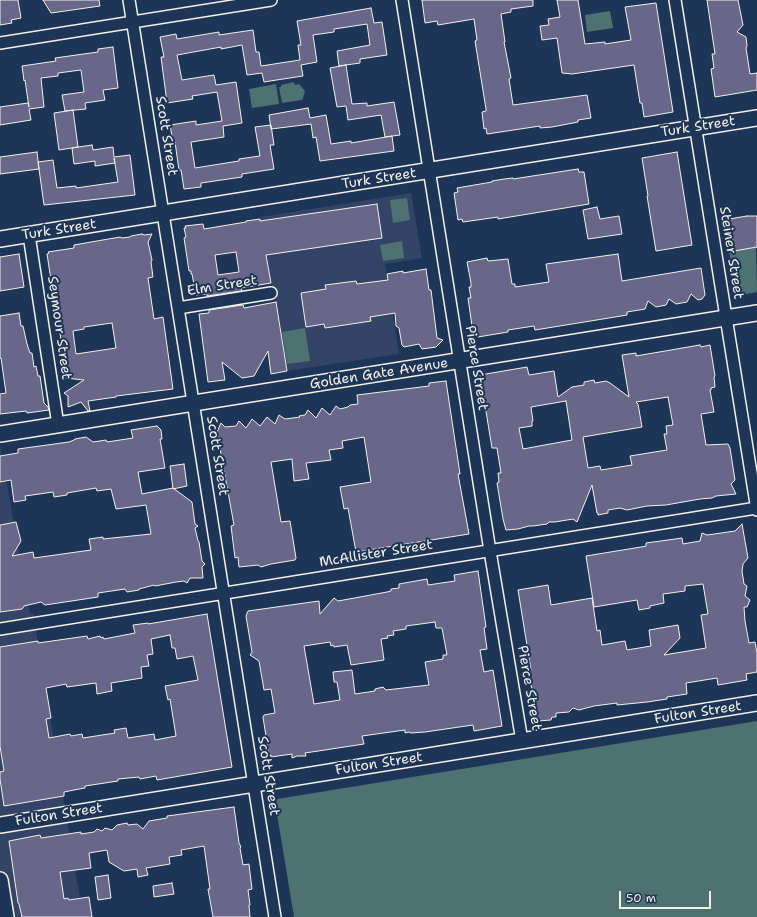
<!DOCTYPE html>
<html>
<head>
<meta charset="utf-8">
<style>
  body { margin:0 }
  #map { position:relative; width:757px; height:917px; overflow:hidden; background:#1d3557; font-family:"Shantell Sans",sans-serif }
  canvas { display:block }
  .scale { position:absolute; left:619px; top:891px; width:92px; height:18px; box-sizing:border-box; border:2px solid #f4f1e8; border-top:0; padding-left:5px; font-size:12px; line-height:14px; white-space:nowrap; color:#f4f1e8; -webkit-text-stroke:3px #1d3557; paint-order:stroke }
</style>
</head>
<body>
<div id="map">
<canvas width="757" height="917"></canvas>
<div class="scale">50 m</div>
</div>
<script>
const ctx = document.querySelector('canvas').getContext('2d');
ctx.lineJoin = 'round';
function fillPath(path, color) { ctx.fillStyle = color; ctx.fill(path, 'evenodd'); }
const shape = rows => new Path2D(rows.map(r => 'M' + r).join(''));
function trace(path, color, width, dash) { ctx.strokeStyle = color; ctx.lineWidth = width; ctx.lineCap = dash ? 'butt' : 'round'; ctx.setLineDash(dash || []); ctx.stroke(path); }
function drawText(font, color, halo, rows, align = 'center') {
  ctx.font = font + ' "Shantell Sans",sans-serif'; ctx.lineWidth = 4; ctx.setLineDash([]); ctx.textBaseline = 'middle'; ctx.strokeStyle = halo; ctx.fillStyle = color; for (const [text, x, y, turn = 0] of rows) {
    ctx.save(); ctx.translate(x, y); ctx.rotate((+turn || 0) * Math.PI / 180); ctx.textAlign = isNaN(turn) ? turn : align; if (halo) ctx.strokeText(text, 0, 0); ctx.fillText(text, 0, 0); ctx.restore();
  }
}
fillPath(shape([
  [411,193,422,258,385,264,399,354,287,371,276,298,273,298,261,217],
  [0,445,30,613,33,613,83,917,0,917]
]), '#344466');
fillPath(shape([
  [610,11,613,28,587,32,585,15],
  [294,82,295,85,299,84,305,91,303,98,302,100,282,103,279,87,281,87,281,85],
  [276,84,279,104,252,108,249,89],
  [407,198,410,220,393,223,390,200],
  [402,241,404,258,383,261,380,245],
  [756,247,757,292,737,296,729,251],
  [305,328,310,361,287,364,282,332],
  [757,721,757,917,294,917,276,808,277,799]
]), '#4e7172');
const building = shape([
  [0,0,18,0,21,18,11,20,12,23,0,25,0,0],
  [43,0,99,0,100,6,51,13,43,0],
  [422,0,533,0,533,6,511,9,511,12,501,14,505,42,504,42,511,78,509,79,513,105,587,95,591,118,578,120,578,122,552,127,540,128,540,126,487,134,486,128,484,129,482,112,486,111,486,109,475,41,477,40,474,19,438,25,437,21,425,23,422,0],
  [557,0,578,0,585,44,605,42,605,44,631,40,625,7,656,3,673,112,644,117,642,103,640,103,634,65,572,74,562,73,557,38,542,40,540,26,549,25,548,19,560,17,557,0],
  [707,0,738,0,743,25,737,32,746,37,747,46,746,48,750,74,757,73,757,90,715,97,711,69,714,68,712,54,715,54,707,0],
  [371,8,374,23,382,22,387,55,360,59,360,63,339,66,337,51,370,45,367,24,334,29,334,32,313,35,317,62,301,65,303,76,283,79,264,82,262,73,247,75,242,45,221,49,221,47,177,55,182,80,214,75,216,85,236,82,242,123,223,126,224,137,191,142,195,168,239,161,239,159,260,156,255,127,271,125,274,145,270,145,274,169,242,174,242,177,201,183,201,187,184,189,181,170,179,170,175,142,173,142,170,125,196,121,196,125,222,121,217,92,192,96,193,99,167,103,161,57,164,57,160,37,176,34,177,39,219,32,219,35,253,30,256,52,259,52,261,66,300,60,298,45,301,45,297,21,371,8],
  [113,47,118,88,103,90,105,100,85,103,86,109,65,111,62,95,84,92,81,70,58,73,58,76,41,78,44,107,29,109,31,120,0,125,0,107,28,103,29,107,25,80,24,81,22,66,56,61,55,58,98,52,98,49,113,47],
  [346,65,352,104,367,103,367,106,394,102,400,135,385,137,381,115,348,120,346,106,337,107,330,68,346,65],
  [308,108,310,118,326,115,331,144,351,141,351,143,392,136,394,151,320,161,316,137,313,138,311,124,271,129,269,115,308,108],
  [73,110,78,147,59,150,54,113,73,110],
  [92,145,93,150,113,147,114,157,130,155,135,195,44,205,38,162,53,160,57,188,76,186,76,188,118,182,114,158,115,163,95,166,95,161,74,164,72,148,92,145],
  [37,152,39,169,0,174,0,157,37,152],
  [677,152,692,245,656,251,647,196,648,196,642,158,677,152],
  [578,169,579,172,584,172,589,204,498,219,498,217,463,222,462,219,458,220,454,193,458,192,457,188,492,182,492,181,504,179,513,178,513,179,578,169],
  [377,204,382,238,266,255,271,283,241,288,242,291,207,296,207,294,196,295,192,274,191,274,191,271,189,271,184,238,186,237,184,228,186,228,185,226,203,224,204,229,246,222,246,221,260,219,260,221,377,204],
  [236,252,239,272,218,275,215,255,236,252],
  [597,207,600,219,619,216,622,234,588,239,583,210,597,207],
  [747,216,757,216,757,247,734,251,729,219,747,216],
  [142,234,144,235,152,234,148,242,152,260,151,262,153,277,148,278,154,319,163,317,173,389,116,396,116,397,88,401,90,411,88,411,81,402,68,407,68,396,64,393,84,380,65,378,60,347,62,347,60,333,62,333,58,305,56,306,54,292,53,293,47,254,49,253,48,252,74,248,74,245,120,237,122,238,130,237,131,236,142,234],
  [112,323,116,348,76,354,73,331,84,329,84,327,112,323],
  [19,254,24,287,0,291,0,257,19,254],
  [618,254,622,281,701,268,705,295,702,299,698,300,691,294,687,302,676,304,669,299,666,305,656,307,648,301,645,309,627,312,627,315,609,318,535,330,534,326,508,330,508,332,478,337,473,333,468,298,471,298,469,287,471,287,471,283,467,262,487,258,488,261,508,259,512,284,515,284,515,287,549,282,546,264,618,254],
  [426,269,429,290,431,290,437,338,443,340,436,347,422,349,419,344,404,347,402,345,399,328,396,326,395,313,370,317,371,321,325,328,324,324,306,327,301,293,326,289,325,285,356,281,357,284,388,280,387,274,403,271,403,273,426,269],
  [276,302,287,371,271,374,268,351,254,376,242,378,222,362,225,380,208,382,199,314,209,313,209,310,243,305,244,308,276,302],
  [19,313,21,326,23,326,27,344,30,353,32,353,34,367,36,366,38,376,40,376,44,403,48,407,49,410,27,413,26,411,0,414,0,394,6,393,1,358,0,358,0,316,19,313],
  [700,345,701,347,710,345,715,376,714,377,715,387,711,388,711,390,710,390,714,412,701,414,706,445,728,444,730,448,735,480,731,484,736,494,716,496,712,498,700,499,666,505,647,506,627,510,620,508,608,510,608,513,598,515,598,513,597,513,592,485,577,522,573,519,555,522,549,522,547,524,533,526,529,526,518,529,506,530,503,519,497,483,499,482,498,473,501,473,497,448,492,448,480,375,527,367,529,375,554,371,558,397,572,387,584,385,584,382,594,380,595,383,606,381,610,383,629,397,622,355,636,353,636,356,700,345],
  [668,397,673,425,666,426,667,434,664,434,667,450,630,456,632,465,601,470,600,466,588,468,583,437,642,427,638,404,636,402,668,397],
  [566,401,572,440,523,449,519,428,532,426,532,421,533,421,531,407,566,401],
  [446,381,460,474,458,474,469,534,356,552,348,508,344,509,340,487,371,482,364,437,342,441,343,448,329,450,331,460,306,463,309,479,294,481,292,459,271,462,281,522,290,521,296,558,295,560,271,564,261,567,258,565,239,567,238,557,235,558,231,526,234,525,217,432,221,423,225,427,236,426,239,421,246,428,252,419,260,426,267,417,275,424,279,415,285,419,300,417,299,416,305,415,308,410,316,418,322,408,330,415,336,406,340,409,348,407,350,405,358,404,357,395,429,386,429,383,446,381],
  [157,426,161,430,162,439,160,439,165,468,138,472,142,494,173,488,192,502,195,524,198,526,195,528,198,541,199,542,202,561,205,564,202,567,203,578,190,578,187,583,184,581,176,582,155,586,154,585,139,589,139,590,127,592,125,589,98,593,98,597,45,605,41,602,24,606,22,609,0,612,0,525,16,522,21,541,12,556,33,552,34,558,91,550,89,539,103,537,103,539,151,534,146,505,116,509,111,489,97,491,96,488,67,493,67,495,54,497,53,492,25,496,26,500,14,502,11,480,0,482,0,456,18,453,18,449,69,442,74,440,75,439,86,437,93,442,106,440,107,442,133,438,131,430,157,426],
  [184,464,187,486,173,489,170,466,184,464],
  [742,524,748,558,743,564,742,571,744,584,747,586,745,596,750,600,747,607,744,607,745,621,749,643,755,642,757,653,757,672,746,674,747,680,718,685,717,678,686,683,687,694,667,697,667,699,647,702,617,705,617,703,594,706,579,710,573,708,569,712,556,713,556,717,552,717,551,720,538,721,537,717,535,716,533,701,534,698,528,673,531,670,518,590,548,585,551,605,592,598,597,631,600,630,602,645,625,641,627,650,651,646,649,630,678,625,680,638,664,655,706,648,701,615,708,614,703,584,685,586,685,591,663,594,664,603,650,606,650,608,639,610,637,600,594,607,586,556,641,547,646,546,646,543,661,541,682,538,683,544,700,541,702,533,707,535,735,531,742,524],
  [478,571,486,627,484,628,487,649,480,650,484,672,493,670,502,726,474,731,473,725,425,732,411,733,409,732,405,733,405,730,362,736,364,744,305,753,306,756,297,756,292,758,292,754,271,757,271,755,269,756,263,717,264,715,275,713,271,689,264,690,259,661,250,655,252,652,246,616,248,611,319,601,320,614,334,598,338,601,387,592,391,591,391,589,399,588,399,584,427,579,428,585,455,581,454,575,478,571],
  [435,622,436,628,442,628,447,655,443,655,443,659,425,662,429,685,386,690,383,687,375,689,375,691,355,694,352,670,333,672,334,682,337,682,340,700,314,704,304,646,330,642,331,646,333,645,334,647,347,645,351,665,384,660,381,639,388,638,387,636,394,635,393,631,406,629,406,626,435,622],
  [207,614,232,767,157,780,156,776,140,779,139,777,118,779,118,781,85,786,85,788,79,789,64,792,64,796,4,806,0,779,0,772,4,771,0,746,0,647,38,641,38,643,87,636,88,639,100,636,101,638,103,637,104,639,135,633,133,625,148,623,148,624,207,614],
  [170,635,172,648,175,648,177,659,193,656,198,680,165,686,168,700,170,699,176,736,155,740,154,734,128,738,126,728,114,730,115,733,83,738,82,734,71,736,70,734,49,738,46,719,51,718,46,688,66,684,67,687,96,683,97,694,112,691,111,683,142,678,141,667,149,666,147,655,153,654,151,639,170,635],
  [234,807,239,843,241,847,240,848,243,865,249,864,250,873,252,889,248,890,250,905,249,905,250,917,213,917,208,889,210,889,204,846,181,850,182,855,169,857,170,864,146,868,148,875,138,877,137,869,124,871,109,862,107,850,89,853,91,868,60,872,64,899,68,898,69,900,89,897,92,917,22,917,19,904,18,903,9,841,40,835,41,838,81,832,81,834,94,832,97,829,102,831,105,828,112,830,117,825,127,823,128,825,137,824,143,829,149,821,167,818,167,816,234,807],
  [108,875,111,898,98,900,95,877,108,875],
  [172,883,174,894,154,897,153,886,172,883]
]);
fillPath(building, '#68678a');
trace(building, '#f4f1e8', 1);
const street = shape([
  [129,0,275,917],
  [402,0,490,551,522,741],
  [675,0,757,510],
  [0,43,271,0],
  [29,235,58,425],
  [178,308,271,293],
  [0,629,757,508]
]);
const secondary = shape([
  [0,239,757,118],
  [0,434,757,313],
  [0,825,757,703],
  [0,880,6,917]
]);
trace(street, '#f4f1e8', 14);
trace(secondary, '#f4f1e8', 18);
trace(street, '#1d3557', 11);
trace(secondary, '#1d3557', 15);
drawText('14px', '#f4f1e8', '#1d3557', [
  ["Turk Street",698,127,-9],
  ["Scott Street",166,136,81],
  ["Turk Street",379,179,-9],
  ["Turk Street",59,230,-9],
  ["Steiner Street",731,253,81],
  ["Elm Street",222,286,-9],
  ["Seymour Street",59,328,82],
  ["Pierce Street",476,368,81],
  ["Golden Gate Avenue",379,374,-9],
  ["Scott Street",217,456,81],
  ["McAllister Street",376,554,-9],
  ["Pierce Street",529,688,80],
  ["Fulton Street",698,713,-9],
  ["Fulton Street",379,764,-9],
  ["Scott Street",268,776,81],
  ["Fulton Street",59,815,-9]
]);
</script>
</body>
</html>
